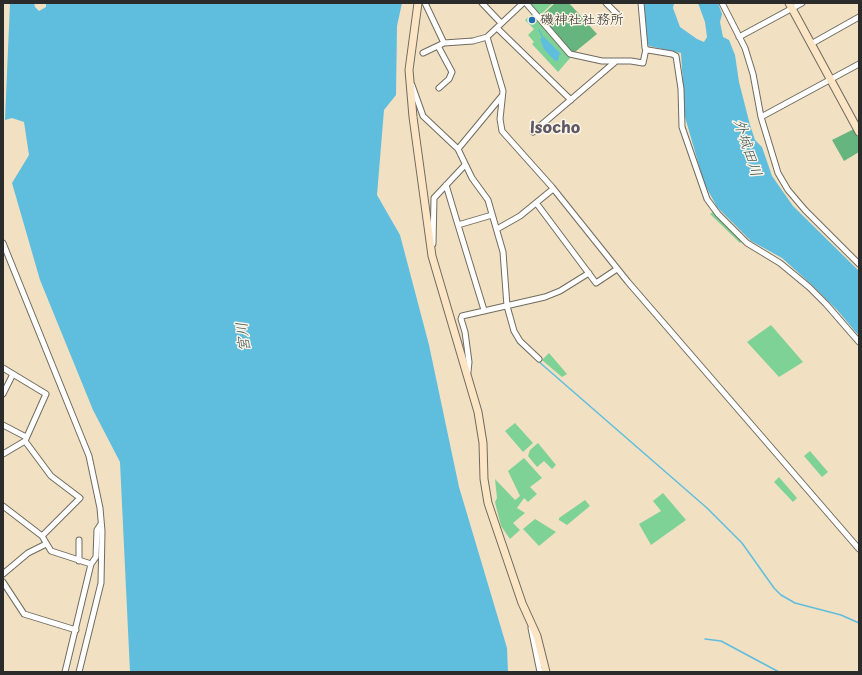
<!DOCTYPE html>
<html>
<head>
<meta charset="utf-8">
<style>
  body { margin:0 }
  #map { position:relative; width:862px; height:675px; overflow:hidden; background:#f1e1c2; font-family:"Playpen Sans",sans-serif }
  canvas { display:block }
  .frame { position:absolute; inset:0; border:4px solid #2b2b2b; pointer-events:none }
</style>
</head>
<body>
<div id="map">
<canvas width="862" height="675"></canvas>
<div class="frame"></div>
</div>
<script>
const ctx = document.querySelector('canvas').getContext('2d');
ctx.lineJoin = 'round';
function fillPath(path, color) { ctx.fillStyle = color; ctx.fill(path, 'evenodd'); }
const shape = rows => new Path2D(rows.map(r => 'M' + r).join(''));
function trace(path, color, width, dash) { ctx.strokeStyle = color; ctx.lineWidth = width; ctx.lineCap = dash ? 'butt' : 'round'; ctx.setLineDash(dash || []); ctx.stroke(path); }
function drawText(font, color, halo, rows, align = 'center') {
  ctx.font = font + ' "Playpen Sans","Klee One",sans-serif'; ctx.lineWidth = 3; ctx.setLineDash([]); ctx.textBaseline = 'middle'; ctx.strokeStyle = halo; ctx.fillStyle = color; for (const [text, x, y, turn = 0] of rows) {
    ctx.save(); ctx.translate(x, y); ctx.rotate((+turn || 0) * Math.PI / 180); ctx.textAlign = isNaN(turn) ? turn : align; if (halo) ctx.strokeText(text, 0, 0); ctx.fillText(text, 0, 0); ctx.restore();
  }
}
fillPath(shape([
  [528,3,553,3,539,16],
  [533,13,571,57,558,72,532,44,534,42,528,35,534,29,525,20],
  [713,212,742,241,740,243,710,214],
  [771,325,803,362,779,377,747,342],
  [549,353,567,374,562,377,542,360],
  [515,423,533,443,523,452,505,431],
  [538,443,556,465,552,469,544,461,537,467,528,456,530,450],
  [810,451,828,472,822,477,804,456],
  [524,458,542,478,530,487,537,494,528,502,524,498,517,508,525,513,513,523,520,530,510,539,501,526,495,502,497,498,495,479,515,500,520,496,508,471],
  [779,477,797,498,793,502,774,482],
  [663,493,686,520,651,545,639,524,661,511,653,501],
  [585,500,590,506,567,525,559,520,559,518],
  [535,519,556,532,539,546,523,529]
]), '#7ed295');
fillPath(shape([
  [555,3,569,3,597,34,575,52,571,52,540,17],
  [854,129,859,138,859,152,844,161,832,140]
]), '#66b47e');
fillPath(shape([
  [10,3,34,3,35,7,39,11,46,7,46,3,402,3,397,26,396,95,384,110,377,195,400,235,429,345,459,487,507,648,508,672,130,672,120,462,93,410,40,280,12,183,29,155,24,122,12,118,5,120],
  [642,3,674,3,673,8,680,27,697,39,704,42,707,37,705,22,698,3,718,3,722,14,720,22,723,37,729,40,735,55,739,82,750,125,755,140,762,147,772,176,793,206,859,271,859,336,838,311,812,285,782,258,751,241,717,207,704,183,685,117,681,53,649,46,646,40],
  [544,37,561,54,559,55,558,61,554,60,544,49,540,39]
]), '#5fbddd');
trace(shape([
  [539,30,543,38],
  [511,330,518,343,529,353],
  [538,361,707,508,742,543,774,588,781,595,795,603,841,615,859,623],
  [705,639,721,641,779,672]
]), '#5fbddd', 1.5);
const street = shape([
  [425,3,444,43],
  [482,3,501,23],
  [526,3,570,54,602,61,631,61,643,63,646,49],
  [606,3,618,15],
  [641,3,645,48,648,50,672,54,676,56,681,89,682,127,707,199,718,214,747,243,780,263,809,287,826,304,859,342],
  [722,3,745,48,753,74,761,117,778,173,788,190,805,210,859,264],
  [497,28,571,100],
  [487,37,503,91,500,119,502,131,552,187,628,282,859,549],
  [739,37,802,3],
  [811,44,859,17],
  [438,46,452,72,449,79,439,88],
  [423,53,444,43,473,41,487,37,523,3],
  [412,85,423,116,458,149,472,178,488,200,503,252,507,306,514,331,520,341,539,359],
  [761,117,859,64],
  [533,132,615,62],
  [458,149,501,97],
  [446,185,458,225],
  [537,204,596,283,617,269],
  [497,229,520,216,553,189],
  [3,243,89,456,100,508,102,531,101,583,79,672],
  [433,244,434,198,465,165],
  [484,310,458,225,492,215],
  [3,368,46,394,25,441,51,476,80,498,42,536],
  [468,372,469,362,465,332,461,319,462,316,545,297,560,291,589,273],
  [3,394,13,374],
  [3,425,26,437],
  [3,454,25,441],
  [3,506,42,536,51,551,91,564,65,672],
  [79,540,79,561],
  [91,564,96,557,97,530,101,524],
  [3,574,28,553,46,544],
  [3,582,24,614,76,630],
  [531,628,540,672]
]);
const secondary = shape([
  [418,3,409,70,413,117,432,256,478,412,483,443,484,479,488,503,522,603,537,636,546,672],
  [789,3,859,132]
]);
trace(street, '#706b60', 7);
trace(secondary, '#706b60', 9);
trace(street, '#fff', 5);
trace(secondary, '#fce5c4', 7);
for (const [x, y, r, color] of [
  [532,20,4,"#1f6fb2"]
]) { const dot = new Path2D(); dot.arc(x, y, r, 0, 2 * Math.PI); ctx.fillStyle = color; ctx.fill(dot); trace(dot, '#fcf5e5', 1.5); }
drawText('14px', '#2b2b2b', '#fcf5e5', [
  ["磯神社社務所",540,20]
], 'left');
drawText('italic 15px', '#3b5760', '#fcf5e5', [
  ["外城田川",747,148,72],
  ["宮川",244,337,-96]
]);
drawText('bold 16px', '#5e5766', '#fcf5e5', [
  ["Isocho",555,129]
]);
</script>
</body>
</html>
